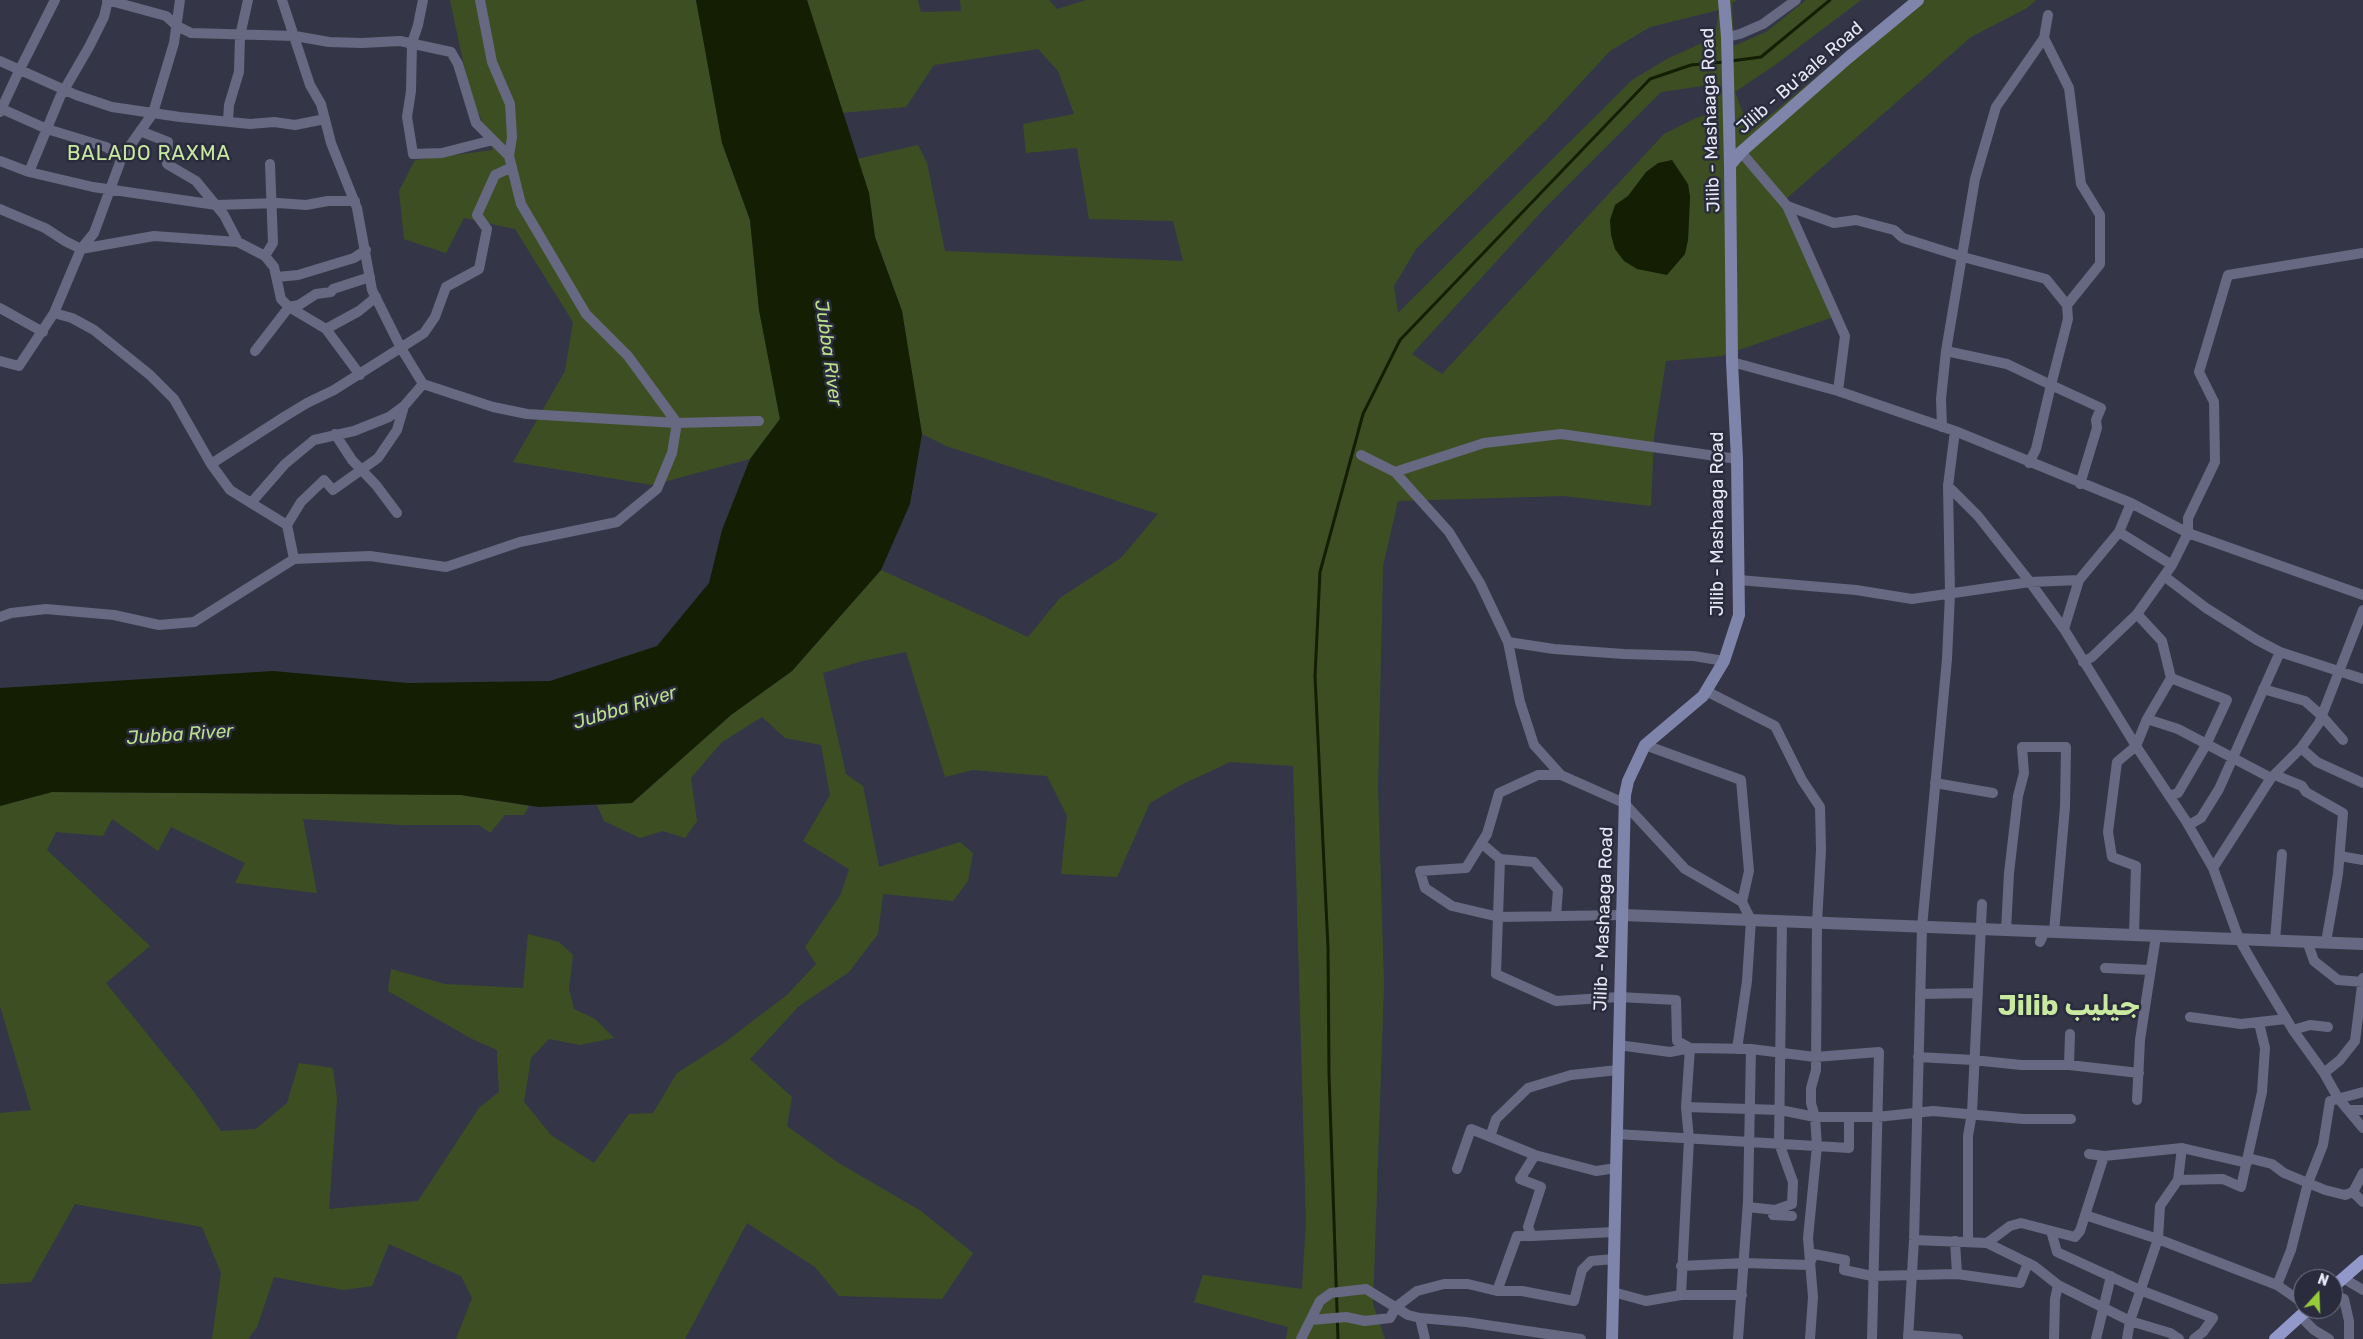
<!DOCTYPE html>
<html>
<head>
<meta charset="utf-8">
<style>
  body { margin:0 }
  #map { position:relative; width:2363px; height:1339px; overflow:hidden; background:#343648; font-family:Rubik,sans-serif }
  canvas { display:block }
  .north { position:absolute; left:2293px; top:1269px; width:50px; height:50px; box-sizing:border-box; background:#2a2c3e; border:1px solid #767787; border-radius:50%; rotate:20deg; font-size:14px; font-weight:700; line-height:20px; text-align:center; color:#e7e8f4 }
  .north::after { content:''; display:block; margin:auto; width:18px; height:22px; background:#97cc38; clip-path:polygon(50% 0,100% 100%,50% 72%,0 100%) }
</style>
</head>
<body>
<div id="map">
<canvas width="2363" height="1339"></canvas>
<div class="north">N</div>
</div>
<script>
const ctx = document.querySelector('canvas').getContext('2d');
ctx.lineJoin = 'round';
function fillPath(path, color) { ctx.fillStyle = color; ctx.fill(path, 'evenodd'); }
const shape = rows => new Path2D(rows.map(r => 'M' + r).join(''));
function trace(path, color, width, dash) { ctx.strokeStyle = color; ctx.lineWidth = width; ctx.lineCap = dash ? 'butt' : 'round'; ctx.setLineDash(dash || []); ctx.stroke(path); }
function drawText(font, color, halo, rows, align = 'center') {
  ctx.font = font + ' Rubik,Cairo,sans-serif'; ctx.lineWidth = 5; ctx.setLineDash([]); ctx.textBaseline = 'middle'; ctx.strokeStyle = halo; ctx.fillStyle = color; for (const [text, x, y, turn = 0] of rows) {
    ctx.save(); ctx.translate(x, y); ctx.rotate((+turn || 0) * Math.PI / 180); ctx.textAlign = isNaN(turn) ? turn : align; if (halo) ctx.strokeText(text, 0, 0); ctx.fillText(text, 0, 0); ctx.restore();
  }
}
fillPath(shape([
  [450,0,696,0,722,143,750,220,759,310,780,419,750,459,652,485,513,462,565,371,573,322,515,229,464,218,446,253,404,239,399,191,415,160,493,150,469,89],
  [807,0,918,0,921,12,961,11,960,0,1049,0,1057,9,1086,0,1737,0,1732,3,1734,46,1766,32,1806,0,1861,0,1775,65,1735,92,1750,132,1909,0,2036,0,2027,8,1971,37,1787,198,1836,316,1722,356,1666,361,1654,437,1651,506,1563,496,1398,501,1383,566,1378,786,1384,984,1373,1304,1385,1339,1286,1339,1288,1327,1194,1302,1203,1275,1302,1289,1306,1221,1293,766,1230,762,1181,785,1150,803,1117,877,1061,874,1067,816,1047,776,973,770,945,777,906,652,862,661,823,673,846,774,863,786,879,867,960,842,973,853,968,881,953,901,883,894,878,934,849,972,799,1006,750,1059,792,1097,787,1126,837,1162,921,1211,973,1253,942,1299,839,1296,815,1267,747,1223,685,1339,456,1339,472,1298,461,1276,389,1244,372,1286,343,1290,274,1277,257,1327,248,1339,212,1339,221,1273,202,1227,75,1204,31,1282,0,1284,0,1113,31,1110,0,1006,0,806,52,792,461,795,529,806,524,815,505,815,490,833,479,825,402,825,303,819,317,893,235,883,245,863,171,827,158,851,112,819,103,836,56,832,47,850,150,946,106,983,194,1092,221,1131,256,1129,287,1103,299,1063,333,1068,337,1099,329,1209,418,1201,479,1108,499,1092,497,1050,472,1039,388,991,391,969,445,984,523,988,528,934,559,942,573,955,569,989,574,1009,595,1019,614,1038,580,1045,549,1039,531,1058,524,1102,551,1135,594,1163,629,1114,653,1113,677,1073,724,1043,754,1020,787,995,816,964,805,947,841,894,849,869,803,841,830,795,821,745,785,738,762,717,722,742,691,778,697,821,685,838,663,831,640,838,604,821,597,805,632,803,731,715,792,671,881,570,1028,637,1060,598,1121,558,1158,514,946,446,922,434,902,311,875,237,869,193,857,159,918,145,927,163,945,251,1183,261,1173,221,1089,219,1077,148,1026,153,1023,124,1074,114,1058,71,1038,49,934,65,906,107,842,113],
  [1719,10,1715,37,1667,59,1632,80,1398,313,1394,286,1416,249,1546,120,1610,51,1650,27],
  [1716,84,1718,112,1696,118,1664,134,1442,374,1412,354,1543,210,1661,92],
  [1688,184,1690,197,1688,240,1615,205,1628,196]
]), '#3d4f22');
fillPath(shape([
  [696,0,807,0,869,193,875,237,902,311,922,434,910,504,881,570,792,671,731,715,632,803,539,807,461,795,52,792,0,806,0,688,273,671,408,683,550,681,657,646,709,583,722,530,750,459,780,419,759,310,750,220,722,143],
  [1672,160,1688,184,1690,197,1688,240,1685,254,1667,275,1637,269,1624,261,1615,249,1611,235,1610,220,1615,205,1628,196,1646,172,1658,163]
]), '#141e03');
trace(shape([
  [1731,61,1761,57,1830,0],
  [1338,1339,1329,1074,1328,948,1315,676,1320,572,1363,414,1400,340,1650,79,1691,65,1725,62]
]), '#141e03', 3);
trace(shape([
  [107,0,166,16,177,26,191,33,295,36,329,42,362,43,400,41,451,52,458,64,476,123,509,156],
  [282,0,310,85,321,104,331,143,357,208,372,290,401,348,423,384,493,407,527,414,677,423,759,421],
  [423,0,418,25,412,43,411,91,407,117,413,154,442,153,493,140],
  [2048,15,2044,38,2069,88,2081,184,2100,215,2100,264,2067,305,2068,319,2051,385,2101,408,2096,420,2097,428,2080,484],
  [1727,37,1740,34,1763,24,1796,0],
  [0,61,76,95,112,107,180,117,250,124,274,122,295,125,325,119],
  [0,108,47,129,106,147,122,157],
  [0,112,19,71,55,0],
  [228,121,229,105,239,72,240,36,248,0],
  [140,131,168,142,167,164,196,181,224,215,238,242],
  [1741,152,1787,206,1845,336,1838,391],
  [0,161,29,172,93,187,216,205,278,203,306,205,328,201,355,201],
  [29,172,60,97,89,47,104,17,108,0],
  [1787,206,1834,223,1856,220,1894,230,1903,238,1963,257,2046,279,2067,305],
  [0,209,45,228,65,241,81,249,154,236,238,242,265,256,274,267,281,299,289,307,326,329,360,375],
  [265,256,273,243,270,164],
  [277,277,298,275,354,258,366,250],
  [0,308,43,332],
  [54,313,72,318,94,330,150,375,174,399,211,464,230,490,251,503,285,464,314,440,354,431,389,417,404,406,423,384],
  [326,329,359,311,376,297],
  [255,351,289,307,299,305,316,294,331,292,333,289,370,277],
  [1946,351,2007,364,2051,385,2036,449,2029,463],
  [0,361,19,366,54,313,81,249,94,233,122,157,153,113,174,43,180,0],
  [1732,362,1838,391,1955,431,2131,503,2188,533,2363,595],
  [1942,427,1941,399,1946,351,1975,179,1996,107,2044,38],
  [335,434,352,460,376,485,397,513],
  [1361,455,1395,472,1449,532,1480,583,1508,642,1520,702,1534,745,1561,775,1624,803,1685,869,1742,902,1751,920,1747,981,1737,1049],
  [211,464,284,417,307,403,334,390,424,333,435,317,446,287,479,269,487,229,477,215,495,175,512,167],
  [1395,472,1484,443,1561,434,1737,459],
  [1948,486,1978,516,2030,582,2064,629,2136,746,2186,821,2213,868,2239,939,2258,972,2293,1030,2324,1073,2338,1098,2363,1128],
  [251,503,287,525,294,559],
  [287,525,301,502,324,480,333,490,378,458,397,430,404,406],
  [2119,532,2131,503],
  [2164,576,2206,608,2257,640,2280,652,2363,679],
  [1739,580,1856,590,1912,599,2030,582,2079,580,2119,532,2172,565],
  [2137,614,2162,641,2171,678,2147,719],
  [0,617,11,613,46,609,114,615,159,625,194,622,294,559,370,556,446,567,520,542,617,522,657,489,672,453,677,423,628,356,586,314,521,204,509,156,512,137,510,104,492,62,480,0],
  [2064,629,2079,580],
  [1508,642,1554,649,1624,654,1694,656,1724,661],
  [2083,662,2092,657,2137,614,2172,565,2188,533,2188,518,2215,462,2214,402,2199,372,2228,275,2363,253],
  [2263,689,2305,701,2322,716,2343,740],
  [1706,691,1775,726,1802,780,1820,807,1821,850,1817,923,1816,1070,1811,1088,1811,1103,1815,1117,1817,1146,1808,1238,1813,1297,1810,1339],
  [1645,745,1741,780,1749,871,1742,902],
  [2301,748,2317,762,2363,783],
  [1561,775,1538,775,1499,793,1487,834,1466,868,1420,871,1425,888,1452,906,1499,917,1623,915],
  [2275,775,2302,786,2306,792,2343,813,2338,874,2326,942],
  [1935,783,1993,793],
  [2169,796,2178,793,2206,745,2227,700,2171,678],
  [2189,825,2201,818,2219,789,2280,652],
  [1481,843,1500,859,1496,974,1556,1001,1619,997,1676,1000,1677,1041,1690,1048,1686,1107,1689,1139,1681,1295],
  [2340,856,2363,860],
  [1500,859,1534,862,1558,890,1556,916],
  [2213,868,2271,778,2301,748,2319,723,2363,610],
  [1782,921,1779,1143,1793,1182,1792,1204,1775,1210,1773,1215,1792,1216],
  [2006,930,2009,873,2018,796,2024,773,2022,747,2066,747,2065,807,2054,932],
  [2134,935,2136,866,2112,857,2108,832,2117,762,2136,746,2147,719,2178,729,2271,778],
  [2275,940,2282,854],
  [2307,941,2314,961,2338,980,2363,982],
  [2040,942,2045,931],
  [2105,968,2150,970],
  [1920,994,1978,993],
  [2190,1017,2241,1024,2286,1019],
  [2293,1030,2310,1025,2328,1027],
  [1618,1045,1670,1052,1690,1048,1751,1049,1815,1057,1879,1052,1872,1339],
  [1918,1057,1973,1060,2021,1065,2069,1065,2139,1073],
  [2069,1065,2070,1034],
  [2324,1073,2340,1060,2355,1041,2363,978],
  [2137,1100,2140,1040,2156,936],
  [1686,1107,1780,1110,1815,1117,1877,1117,1933,1111,2023,1119,2071,1119],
  [2348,1110,2363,1110],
  [1616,1134,1849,1148,1849,1118],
  [1490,1137,1496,1119,1528,1088,1571,1075,1618,1070],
  [2089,1154,2104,1156,2182,1148,2247,1163],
  [2248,1158,2272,1164,2284,1173,2325,1190,2345,1195,2353,1192,2363,1202],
  [1457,1169,1471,1129,1535,1155,1596,1171,1616,1168],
  [2178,1180,2223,1179,2241,1187,2262,1092,2265,1048,2259,1023],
  [2353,1192,2363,1173],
  [1748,1207,1775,1210],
  [2085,1215,2158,1239,2277,1285,2303,1303],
  [2051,1231,2057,1252,2140,1290,2213,1318,2203,1332,2194,1339],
  [1532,1236,1614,1232],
  [1914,1240,1987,1243,2034,1266,2058,1285,2055,1299,2054,1339],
  [1955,1241,1957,1274],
  [1968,1241,1968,1136,1972,1113,1982,904],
  [1987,1243,2010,1226,2021,1223,2075,1237,2080,1231,2104,1156],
  [1681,1266,1744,1263,1809,1265,1814,1254,1845,1260,1844,1270,1872,1276,1957,1274,2020,1283,2028,1263],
  [2343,1278,2363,1290],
  [2058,1285,2130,1321,2170,1333,2179,1339],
  [2277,1285,2291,1250,2308,1183,2323,1145,2330,1101,2363,1092],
  [1497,1291,1517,1236,1532,1236,1528,1227,1541,1187,1520,1179,1535,1155],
  [1613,1292,1646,1301,1681,1295,1742,1295],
  [2333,1295,2344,1299,2349,1321,2349,1339],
  [2300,1316,2314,1330,2329,1339],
  [1420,1318,1425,1339],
  [1311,1320,1346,1317,1365,1321,1390,1318,1396,1307,1417,1291,1444,1284,1468,1284,1497,1291,1522,1291,1574,1301,1582,1270,1591,1261,1614,1259],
  [1908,1335,1958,1339],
  [1301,1339,1320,1301,1331,1293,1366,1289,1408,1315,1420,1318,1466,1322,1581,1339],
  [1738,1339,1748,1201,1751,1049],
  [1908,1339,1914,1240,1922,927,1947,659,1950,594,1948,486,1955,431],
  [2096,1339,2111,1276],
  [2127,1339,2130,1321,2158,1239,2160,1206,2178,1180,2182,1148]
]), '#666981', 10);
trace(shape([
  [1623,915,2363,944]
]), '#666981', 12);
trace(shape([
  [1730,165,1741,152,1849,57,1918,0],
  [1612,1339,1625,795,1628,781,1645,745,1703,696,1724,661,1739,615,1737,459,1732,362,1730,165,1727,37,1724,0]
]), '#7f84aa', 12);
trace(shape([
  [2333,1287,2363,1261],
  [2275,1339,2308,1309]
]), '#9299ca', 12);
drawText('18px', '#e7e8f4', '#2a2c3e', [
  ["Jilib - Bu'aale Road",1800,78,-41],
  ["Jilib - Mashaaga Road",1711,120,-92],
  ["Jilib - Mashaaga Road",1718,524,-90],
  ["Jilib - Mashaaga Road",1604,919,-88]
]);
drawText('italic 19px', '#bbdf8b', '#2a2c3e', [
  ["Jubba River",828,353,82],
  ["Jubba River",625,708,-17],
  ["Jubba River",180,735,-4]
]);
ctx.letterSpacing = '1px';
drawText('20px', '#c9e9a1', '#2a2c3e', [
  ["BALADO RAXMA",149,154]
]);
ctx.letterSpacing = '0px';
drawText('bold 28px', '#c9e9a1', '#2a2c3e', [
  ["Jilib جيليب",2069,1007]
]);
</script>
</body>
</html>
